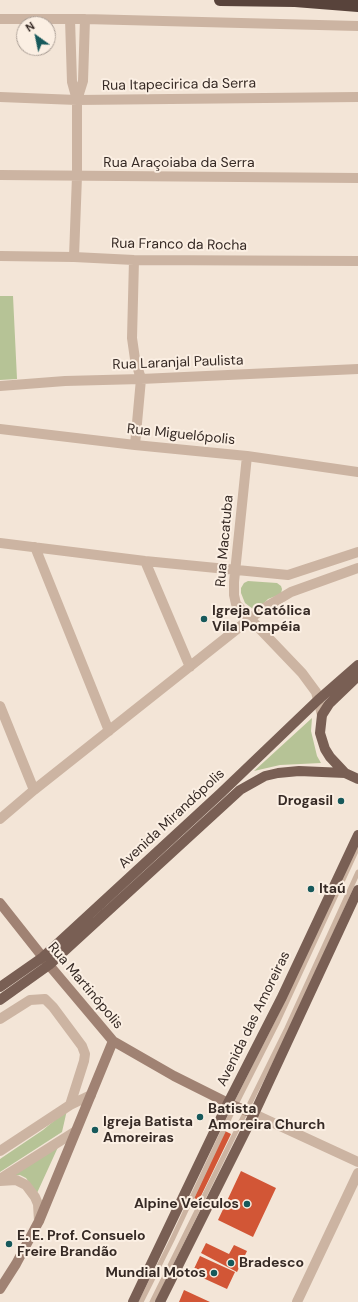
<!DOCTYPE html>
<html>
<head>
<meta charset="utf-8">
<style>
  body { margin:0 }
  #map { position:relative; width:358px; height:1302px; overflow:hidden; background:#f3e5d7; font-family:"DM Sans",sans-serif }
  canvas { display:block }
  .north { position:absolute; left:16px; top:16px; width:40px; height:40px; box-sizing:border-box; background:#fbefe3; border:1px solid #aca097; border-radius:50%; rotate:327deg; font-size:11px; font-weight:700; line-height:16px; text-align:center; color:#362a25 }
  .north::after { content:''; display:block; margin:auto; width:14px; height:18px; background:#17595b; clip-path:polygon(50% 0,100% 100%,50% 72%,0 100%) }
</style>
</head>
<body>
<div id="map">
<canvas width="358" height="1302"></canvas>
<div class="north">N</div>
</div>
<script>
const ctx = document.querySelector('canvas').getContext('2d');
ctx.lineJoin = 'round';
function fillPath(path, color) { ctx.fillStyle = color; ctx.fill(path, 'evenodd'); }
const shape = rows => new Path2D(rows.map(r => 'M' + r).join(''));
function trace(path, color, width, dash) { ctx.strokeStyle = color; ctx.lineWidth = width; ctx.lineCap = dash ? 'butt' : 'round'; ctx.setLineDash(dash || []); ctx.stroke(path); }
function drawText(font, color, halo, rows, align = 'center') {
  ctx.font = font + ' "DM Sans",sans-serif'; ctx.lineWidth = 4; ctx.setLineDash([]); ctx.textBaseline = 'middle'; ctx.strokeStyle = halo; ctx.fillStyle = color; for (const [text, x, y, turn = 0] of rows) {
    ctx.save(); ctx.translate(x, y); ctx.rotate((+turn || 0) * Math.PI / 180); ctx.textAlign = isNaN(turn) ? turn : align; if (halo) ctx.strokeText(text, 0, 0); ctx.fillText(text, 0, 0); ctx.restore();
  }
}
fillPath(shape([
  [0,296,13,296,17,379,0,380],
  [248,581,277,583,281,586,282,589,281,594,268,599,258,609,253,609,245,603,241,593,241,588,244,583],
  [312,718,311,731,317,756,321,763,280,765,254,771],
  [67,1110,62,1132,0,1172,0,1159,43,1130],
  [59,1145,37,1193,26,1178,20,1175,13,1176]
]), '#b6c396');
fillPath(shape([
  [225,1131,231,1134,199,1200,194,1198],
  [241,1171,276,1188,253,1237,218,1220],
  [206,1243,229,1254,234,1245,247,1251,237,1272,201,1253],
  [200,1256,235,1272,227,1289,192,1273],
  [184,1290,210,1302,179,1302]
]), '#d25636');
trace(shape([
  [141,1302,172,1240,235,1106,278,1021,358,847],
  [152,1302,287,1028,358,872]
]), '#ccb4a2', 5);
trace(shape([
  [0,19,85,19,358,26],
  [70,19,72,82,77,100,77,176,74,257],
  [0,97,77,100,358,97],
  [77,100,83,81,85,19],
  [0,175,358,178],
  [0,256,74,257,134,260,358,261],
  [134,260,132,338,135,359,141,379,135,445],
  [0,386,65,381,141,379,358,369],
  [0,429,135,445,247,456,358,472],
  [247,456,234,582,234,595,236,604,302,673,316,692,322,715],
  [0,543,145,561,288,575,358,552],
  [35,547,109,731],
  [145,561,190,667],
  [0,706,34,790],
  [0,819,34,790,261,610,291,592,358,568],
  [0,1019,30,1000,45,999,53,1007,82,1046,85,1054,84,1061,70,1105],
  [254,1114,358,1162],
  [0,1151,70,1105,91,1095],
  [0,1179,76,1131],
  [0,1181,16,1180,26,1185,35,1197,38,1204,39,1221],
  [297,1302,358,1173]
]), '#ccb4a2', 10);
trace(shape([
  [0,903,49,965,113,1041,174,1076,228,1103,254,1114],
  [0,1289,16,1264,39,1221,113,1041]
]), '#a08273', 10);
trace(shape([
  [358,676,329,704,322,715,320,733,325,749,330,757,345,773,358,779],
  [0,987,43,957,221,793,318,700,358,665],
  [0,1000,49,965,240,790,265,776,278,773,299,771,345,773],
  [133,1302,228,1103,281,999,358,835],
  [160,1302,254,1114,358,890]
]), '#795f54', 10);
trace(shape([
  [220,0,295,1,358,6]
]), '#58433b', 12);
for (const [x, y, r, color] of [
  [204,619,4,"#17595b"],
  [341,801,4,"#17595b"],
  [311,889,4,"#17595b"],
  [200,1117,4,"#17595b"],
  [95,1130,4,"#17595b"],
  [247,1204,4,"#17595b"],
  [9,1244,4,"#17595b"],
  [231,1263,4,"#17595b"],
  [214,1273,4,"#17595b"]
]) { const dot = new Path2D(); dot.arc(x, y, r, 0, 2 * Math.PI); ctx.fillStyle = color; ctx.fill(dot); trace(dot, '#fbefe3', 1.5); }
drawText('14px', '#362a25', '#fbefe3', [
  ["Rua Itapecirica da Serra",179,85,-1],
  ["Rua Araçoiaba da Serra",179,163],
  ["Rua Franco da Rocha",179,245,1],
  ["Rua Laranjal Paulista",178,363,-2],
  ["Rua Miguelópolis",181,435,6],
  ["Rua Macatuba",225,541,-85],
  ["Avenida Mirandópolis",172,819,-43],
  ["Rua Martinópolis",85,986,50],
  ["Avenida das Amoreiras",254,1019,-64]
]);
drawText('bold 14px', '#362a25', '#fbefe3', [
  ["Igreja Católica",212,611],
  ["Vila Pompéia",212,627],
  ["Drogasil",333,801,"right"],
  ["Itaú",319,889],
  ["Batista",208,1109],
  ["Amoreira Church",208,1125],
  ["Igreja Batista",103,1122],
  ["Amoreiras",103,1138],
  ["Alpine Veículos",239,1204,"right"],
  ["E. E. Prof. Consuelo",17,1236],
  ["Freire Brandão",17,1252],
  ["Bradesco",239,1263],
  ["Mundial Motos",206,1273,"right"]
], 'left');
</script>
</body>
</html>
